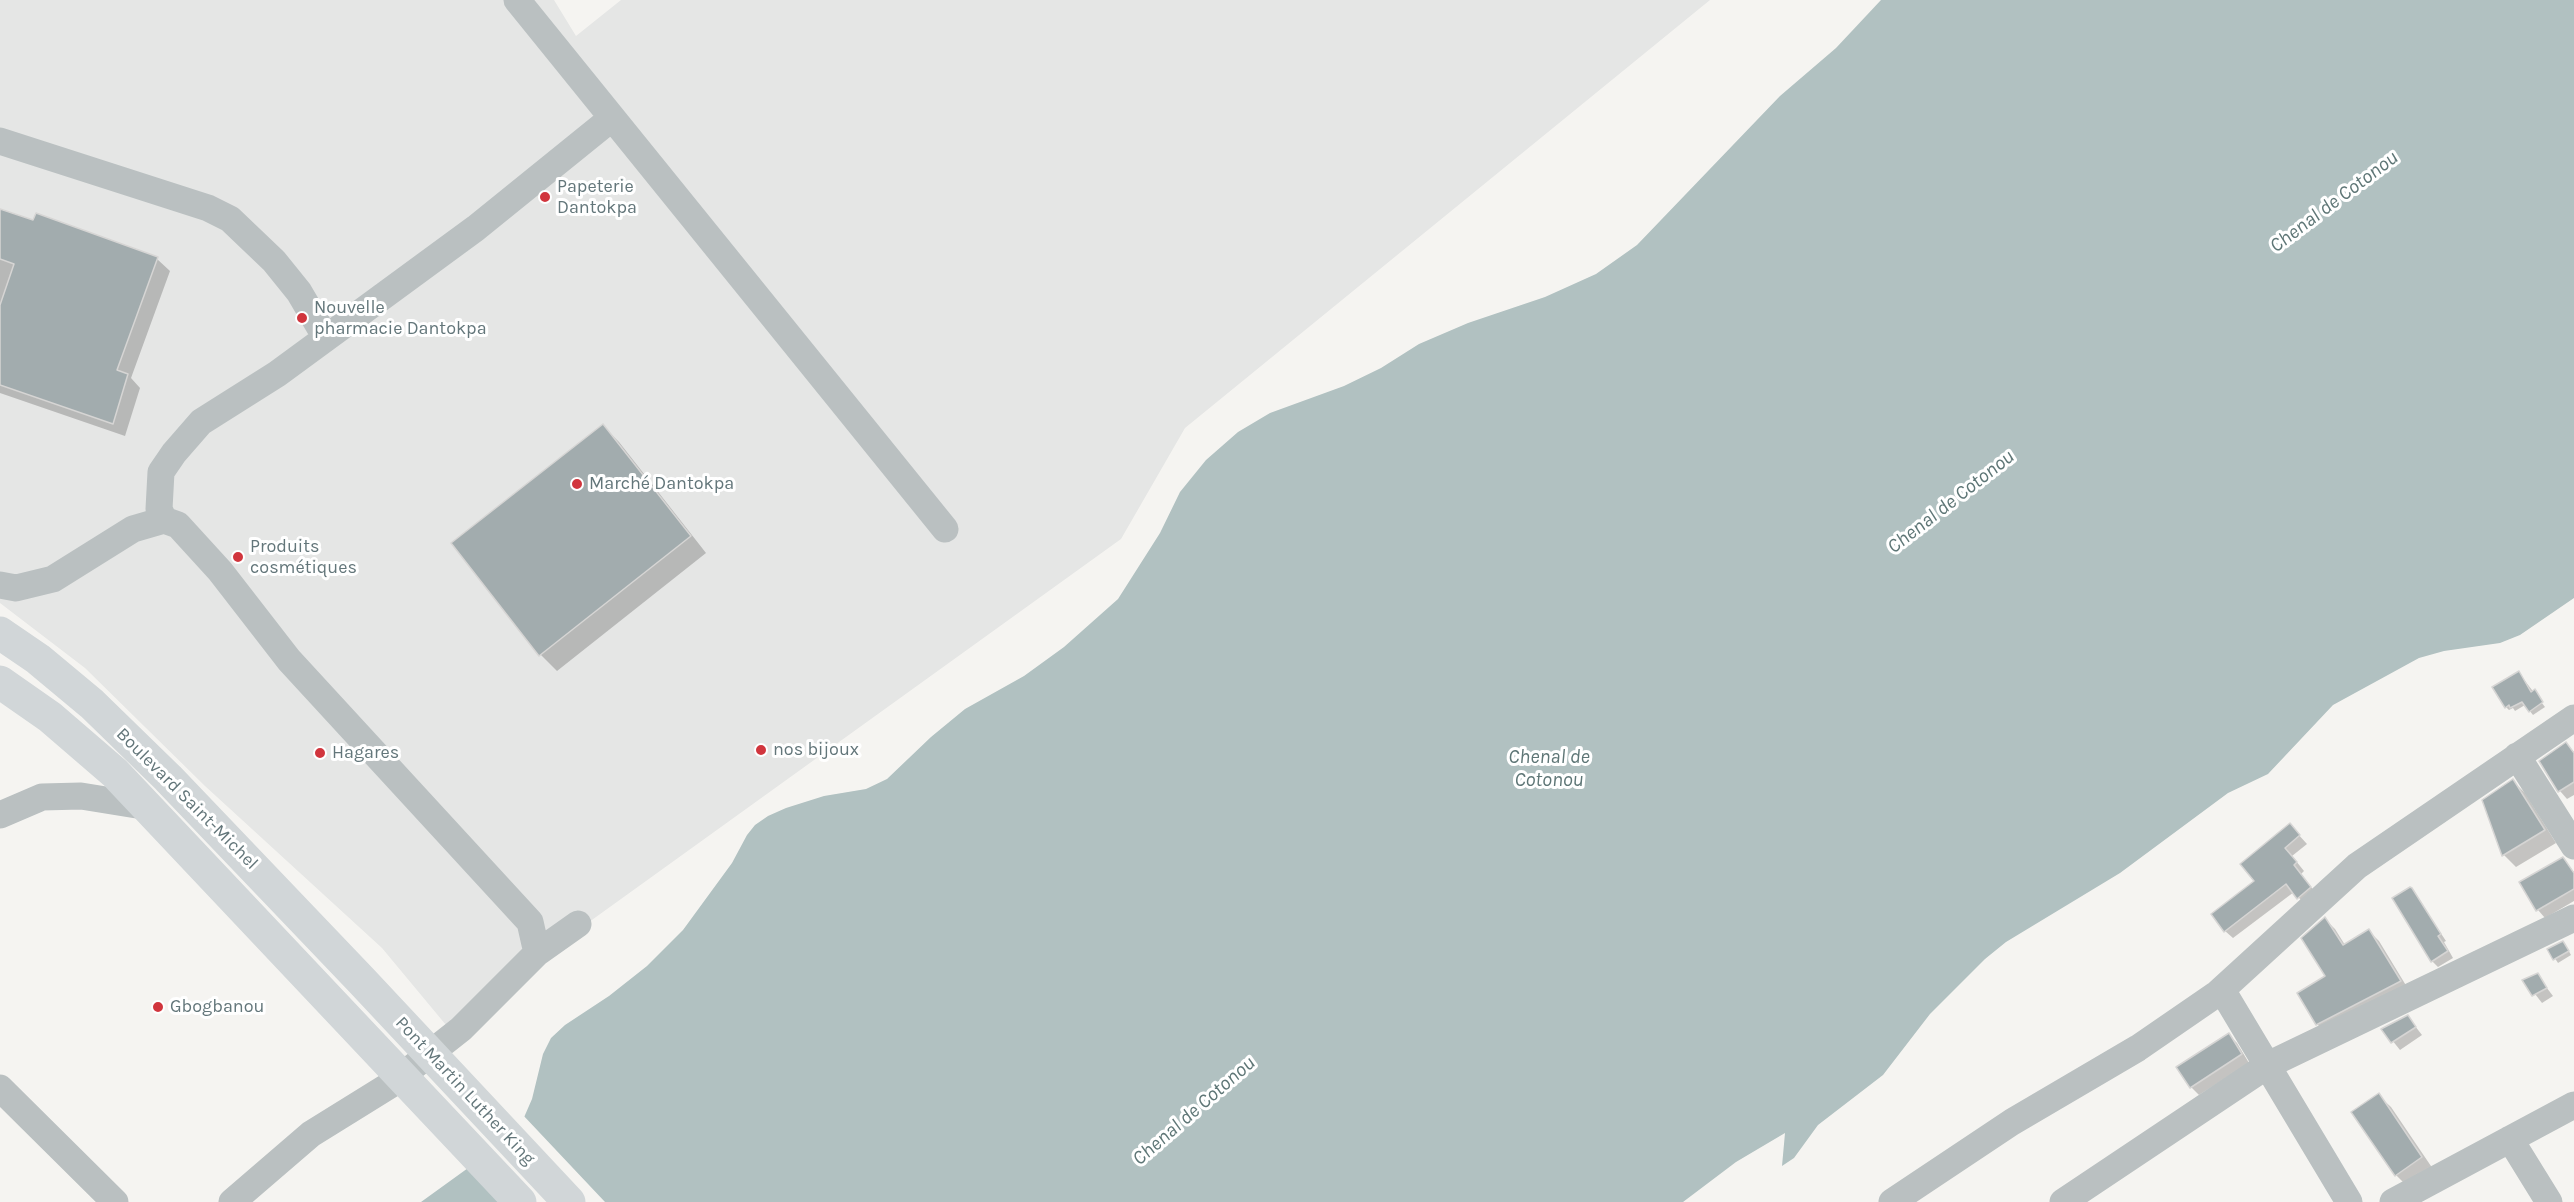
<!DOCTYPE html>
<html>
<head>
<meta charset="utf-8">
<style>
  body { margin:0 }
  canvas { display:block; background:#f5f4f1 }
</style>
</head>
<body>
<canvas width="2574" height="1202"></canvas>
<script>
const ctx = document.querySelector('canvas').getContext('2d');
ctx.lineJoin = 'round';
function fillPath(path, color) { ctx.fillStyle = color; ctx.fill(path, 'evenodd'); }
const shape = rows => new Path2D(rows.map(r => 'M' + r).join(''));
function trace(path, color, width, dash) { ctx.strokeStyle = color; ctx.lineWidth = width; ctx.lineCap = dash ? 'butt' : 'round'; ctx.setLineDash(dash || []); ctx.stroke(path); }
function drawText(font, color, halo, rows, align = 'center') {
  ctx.font = font + ' Karla,sans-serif'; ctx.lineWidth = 6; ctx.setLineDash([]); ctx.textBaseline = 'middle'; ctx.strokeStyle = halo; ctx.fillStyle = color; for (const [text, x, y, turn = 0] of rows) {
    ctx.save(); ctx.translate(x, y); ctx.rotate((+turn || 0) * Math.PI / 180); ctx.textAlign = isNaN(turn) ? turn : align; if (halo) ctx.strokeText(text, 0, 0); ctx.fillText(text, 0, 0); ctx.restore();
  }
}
fillPath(shape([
  [0,0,554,0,576,36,621,0,1710,0,1185,428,1121,539,446,1025,382,948,205,786,85,668,0,603]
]), '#e5e6e5');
fillPath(shape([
  [1881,0,2574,0,2574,598,2520,635,2500,643,2444,651,2419,658,2333,705,2268,774,2228,793,2120,873,2006,942,1985,959,1930,1014,1883,1075,1818,1125,1794,1158,1782,1166,1785,1133,1736,1162,1683,1202,421,1202,493,1150,522,1122,532,1099,543,1054,551,1038,565,1025,609,996,647,966,683,930,732,863,747,835,755,825,768,816,786,808,824,796,866,789,887,779,931,737,965,709,1024,676,1064,647,1118,599,1160,533,1180,492,1206,460,1238,432,1270,413,1344,386,1381,368,1419,344,1468,323,1545,297,1596,274,1637,245,1780,96,1836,48]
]), '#b1c1c1');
fillPath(shape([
  [522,1114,605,1202,502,1202,491,1148,520,1120]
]), '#f5f4f1');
fillPath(shape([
  [0,210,157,259,170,271,131,378,140,388,125,436,0,393],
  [603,426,619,442,706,553,557,671,541,655],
  [2519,673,2545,707,2533,715,2525,705,2515,711,2513,708,2509,710,2506,707],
  [2566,744,2574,752,2574,795,2567,799,2560,791,2541,761],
  [2513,781,2525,793,2556,843,2516,867,2504,855,2484,800],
  [2297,833,2307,844,2292,856,2304,871,2301,874,2318,896,2306,906,2294,892,2233,938,2225,931,2256,882],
  [2563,859,2574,872,2574,901,2545,918,2538,910,2521,883],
  [2412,890,2446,941,2444,942,2453,958,2438,967,2432,961],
  [2325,919,2335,929,2345,945,2369,931,2379,941,2410,992,2327,1034,2317,1024,2327,976],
  [2566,946,2571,955,2558,963,2549,949],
  [2537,975,2553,996,2542,1003,2525,981],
  [2408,1017,2422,1035,2400,1050,2384,1030],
  [2229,1035,2237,1043,2249,1063,2199,1095,2191,1087],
  [2378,1095,2391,1107,2433,1169,2408,1187,2396,1175]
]), '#0003');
const building = shape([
  [0,209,33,220,36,213,158,257,117,370,128,374,113,424,0,385,0,305,14,264,0,259,0,209],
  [603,424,691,536,539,656,451,543,603,424],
  [2519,671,2531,692,2535,689,2543,702,2529,712,2522,702,2510,708,2509,705,2505,708,2492,687,2519,671],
  [2566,742,2574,753,2574,782,2558,792,2539,761,2566,742],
  [2513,779,2545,830,2502,856,2482,800,2513,779],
  [2290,823,2300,835,2285,848,2297,862,2294,865,2311,887,2297,899,2286,884,2224,932,2211,914,2254,881,2240,864,2290,823],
  [2563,857,2574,873,2574,889,2536,911,2519,882,2563,857],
  [2410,887,2412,888,2441,934,2438,936,2448,951,2431,962,2392,898,2410,887],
  [2325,917,2343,945,2369,929,2401,981,2316,1025,2297,993,2325,976,2301,938,2325,917],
  [2563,941,2569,951,2553,960,2547,949,2563,941],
  [2538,973,2547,988,2532,996,2522,980,2538,973],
  [2408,1015,2416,1027,2391,1043,2381,1029,2408,1015],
  [2229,1033,2242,1054,2190,1088,2176,1067,2229,1033],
  [2379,1093,2422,1157,2395,1176,2351,1112,2379,1093]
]);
fillPath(building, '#a2acae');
trace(building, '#d6d5d4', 1.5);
trace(shape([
  [517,0,945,529],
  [0,141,208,208,230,219,274,261,299,292,326,338],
  [164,520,159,509,161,472,174,453,201,422,277,374,476,228,612,118],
  [0,585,16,588,53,579,133,529,164,520,178,525,220,571,289,660,530,922,537,953],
  [2517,756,2574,846],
  [0,815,42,797,81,796,149,807],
  [2222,990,2349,1202],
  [0,1088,115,1202],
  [2510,1139,2549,1202],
  [232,1202,311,1134,390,1085,461,1029,537,953,578,924],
  [1892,1202,2012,1122,2138,1048,2218,993,2357,866,2574,718],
  [2063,1202,2268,1065,2574,918],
  [2393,1202,2574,1105]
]), '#bac0c1', 27);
trace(shape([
  [0,633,38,659,92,704,168,778,361,980,569,1202],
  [0,682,50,717,115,773,520,1202]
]), '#d1d6d8', 33);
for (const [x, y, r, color] of [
  [545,197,6,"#d1353d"],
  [302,318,6,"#d1353d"],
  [577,484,6,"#d1353d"],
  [238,557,6,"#d1353d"],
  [761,750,6,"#d1353d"],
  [320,753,6,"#d1353d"],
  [158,1007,6,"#d1353d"]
]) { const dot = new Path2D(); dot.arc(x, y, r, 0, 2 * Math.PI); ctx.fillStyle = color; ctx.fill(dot); trace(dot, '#fff', 2); }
drawText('18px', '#63767a', '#fff', [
  ["Papeterie",557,187],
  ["Dantokpa",557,208],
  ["Nouvelle",314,308],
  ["pharmacie Dantokpa",314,329],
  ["Marché Dantokpa",589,484],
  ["Produits",250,547],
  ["cosmétiques",250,568],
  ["nos bijoux",773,750],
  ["Hagares",332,753],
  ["Gbogbanou",170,1007]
], 'left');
drawText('18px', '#63767a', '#fff', [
  ["Boulevard Saint-Michel",187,799,45],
  ["Pont Martin Luther King",465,1091,47]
]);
drawText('italic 20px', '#5e7676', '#fff', [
  ["Chenal de Cotonou",2334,202,-37],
  ["Chenal de Cotonou",1951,502,-38],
  ["Chenal de",1549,757],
  ["Cotonou",1549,780],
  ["Chenal de Cotonou",1194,1111,-41]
]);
</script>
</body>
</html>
